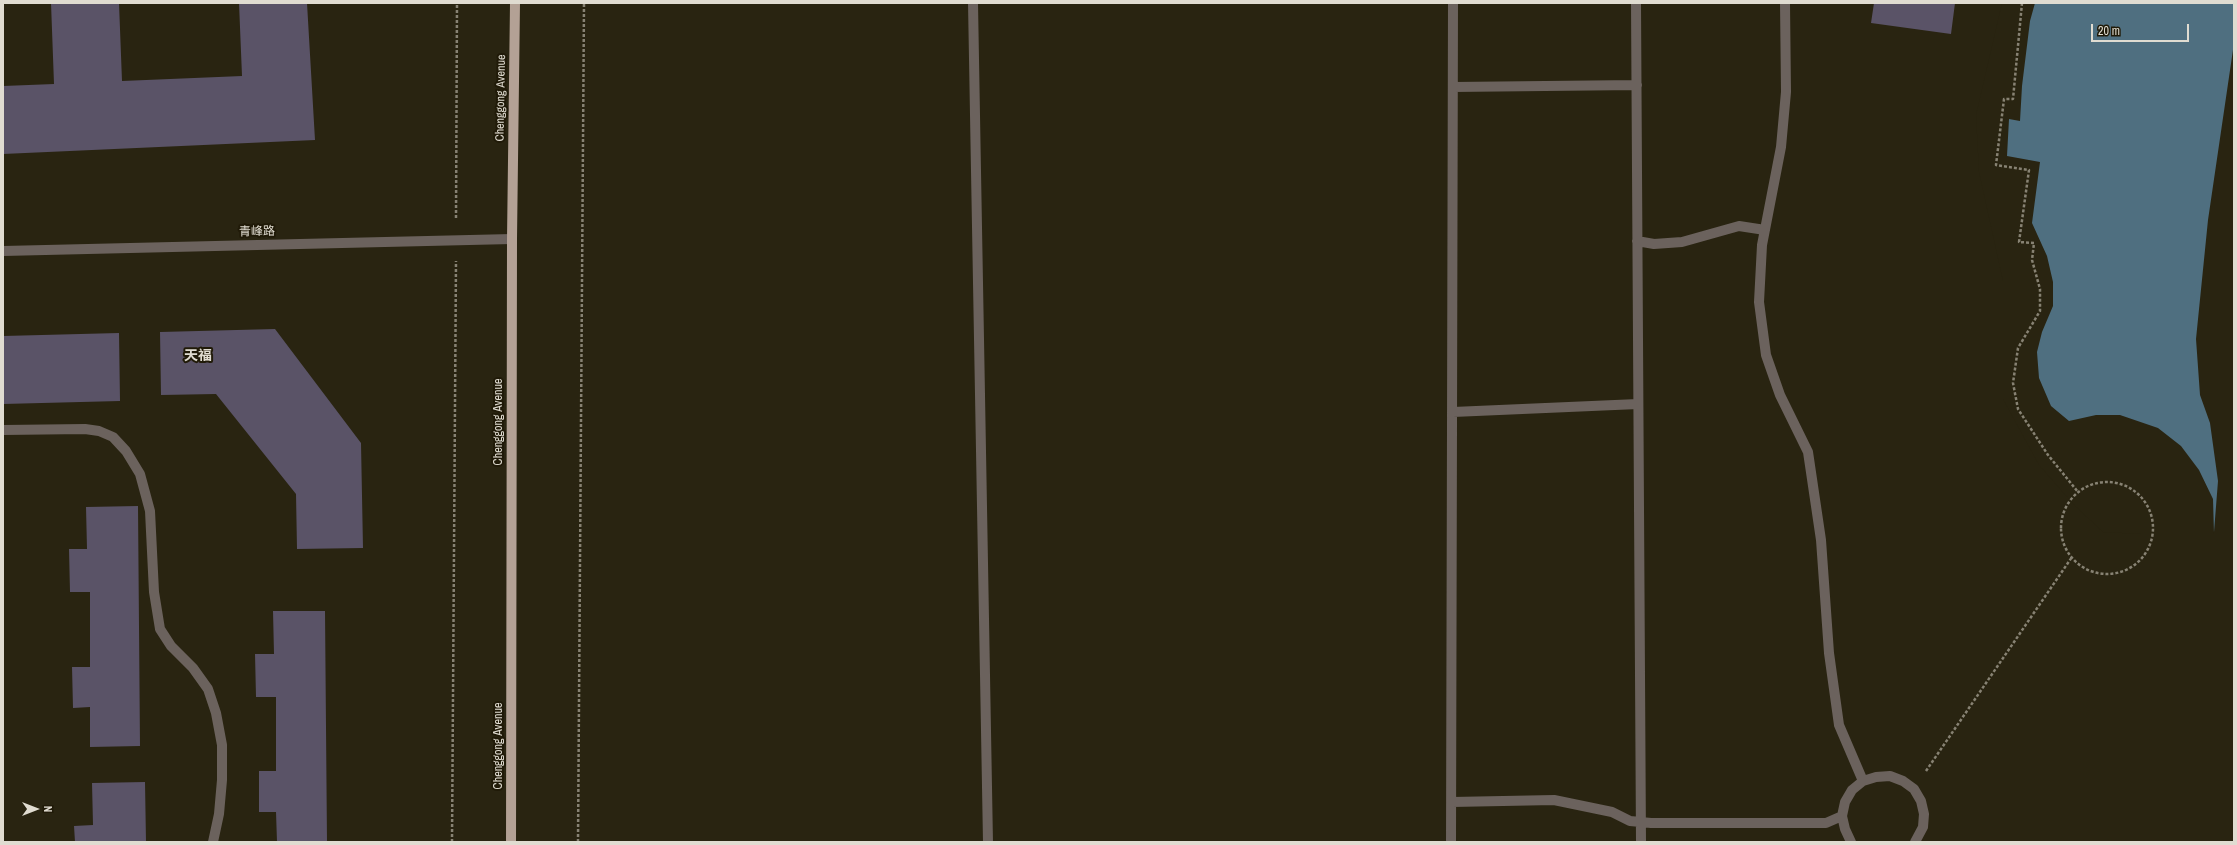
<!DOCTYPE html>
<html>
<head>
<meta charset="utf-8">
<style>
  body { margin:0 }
  #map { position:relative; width:2237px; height:845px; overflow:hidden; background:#292411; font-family:"Archivo Narrow",sans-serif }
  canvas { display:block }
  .frame { position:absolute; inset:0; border:4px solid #e0dcd1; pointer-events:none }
  .north { position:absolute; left:16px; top:789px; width:40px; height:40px; -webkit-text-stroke:3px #201a08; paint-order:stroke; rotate:90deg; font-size:11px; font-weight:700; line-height:16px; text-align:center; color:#e0dcd1 }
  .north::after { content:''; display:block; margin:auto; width:14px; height:18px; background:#e0dcd1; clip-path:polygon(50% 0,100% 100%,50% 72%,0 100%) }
  .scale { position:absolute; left:2091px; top:24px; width:98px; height:18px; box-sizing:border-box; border:2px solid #e0dcd1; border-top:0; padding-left:5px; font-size:12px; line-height:14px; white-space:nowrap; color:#e0dcd1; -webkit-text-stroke:3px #201a08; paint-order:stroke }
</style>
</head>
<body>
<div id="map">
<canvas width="2237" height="845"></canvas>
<div class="frame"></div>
<div class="north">N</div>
<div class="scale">20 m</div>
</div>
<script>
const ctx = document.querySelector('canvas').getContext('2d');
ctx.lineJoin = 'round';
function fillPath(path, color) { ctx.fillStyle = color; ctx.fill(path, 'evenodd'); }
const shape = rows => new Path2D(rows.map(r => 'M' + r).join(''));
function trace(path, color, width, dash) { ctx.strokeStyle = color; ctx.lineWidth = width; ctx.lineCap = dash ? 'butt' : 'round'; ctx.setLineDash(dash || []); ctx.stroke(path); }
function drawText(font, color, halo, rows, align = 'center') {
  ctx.font = font + ' "Archivo Narrow","Noto Sans SC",sans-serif'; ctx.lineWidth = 4; ctx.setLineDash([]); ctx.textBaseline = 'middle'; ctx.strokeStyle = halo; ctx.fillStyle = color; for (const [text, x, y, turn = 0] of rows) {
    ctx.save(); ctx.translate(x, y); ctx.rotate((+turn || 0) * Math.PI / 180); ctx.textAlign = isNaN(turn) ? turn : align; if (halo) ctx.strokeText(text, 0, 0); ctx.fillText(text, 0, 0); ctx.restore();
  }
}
fillPath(shape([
  [2004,3,2234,3,2234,43,2208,220,2196,339,2200,395,2210,423,2218,481,2214,532,2005,398]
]), '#4f6f80');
fillPath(shape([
  [2002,3,2035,3,2030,21,2022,86,2020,121,2009,119,2007,156,2040,162,2032,223,2047,256,2053,282,2053,306,2042,332,2037,352,2039,378,2051,406,2069,421,2096,415,2120,415,2158,428,2181,446,2199,470,2213,499,2214,534,2141,534,2103,532,2075,506,2039,465,2003,399,2003,281,1979,172,1976,115]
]), '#292411');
fillPath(shape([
  [51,3,119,3,122,81,242,76,239,3,307,3,315,140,3,154,3,86,54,84],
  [1874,3,1955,3,1951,34,1871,23],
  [275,329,361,443,363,548,297,549,296,494,216,394,161,395,160,332],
  [119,333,120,401,3,404,3,336],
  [138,506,140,746,90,747,90,707,73,708,72,667,90,667,90,592,70,592,69,549,87,549,86,507],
  [273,611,325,611,327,842,277,842,276,812,259,812,259,771,276,771,276,697,256,697,255,654,274,654],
  [145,782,146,842,75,842,74,826,93,825,92,783]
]), '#5a5367');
trace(shape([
  [2022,3,2013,99,2004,99,1996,165,2029,170,2019,242,2034,243,2032,260,2040,289,2040,311,2018,348,2013,383,2018,409,2048,455,2078,492],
  [456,218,457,3],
  '2061 528a46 46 0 1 1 92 0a46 46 0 1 1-92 0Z',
  [1926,771,2072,557],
  [452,842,456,261],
  [578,842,584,3]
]), '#878273', 2.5, [3, 2]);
trace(shape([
  [973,3,988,842],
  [1636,3,1641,842],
  [1785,3,1786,92,1781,147,1762,245,1759,302,1766,355,1780,395,1808,452,1821,540,1829,653,1839,725,1863,781],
  [1453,87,1637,85],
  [1637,241,1654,244,1682,242,1739,226,1765,230],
  [1453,412,1638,404],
  [3,430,85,429,99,431,113,437,126,451,140,474,150,511,154,592,160,629,171,646,193,668,208,689,216,713,222,745,222,780,219,814,213,842],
  [1452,802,1554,800,1612,812,1630,821,1651,823,1826,823,1842,816],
  [1451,842,1453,3],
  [1851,842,1845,829,1842,816,1845,802,1852,790,1863,781,1876,777,1890,776,1903,781,1914,789,1921,801,1924,814,1923,827,1915,842]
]), '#6b625d', 10);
trace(shape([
  [3,251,512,239]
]), '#6b625d', 10);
trace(shape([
  [511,842,512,239,515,3]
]), '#b3a195', 10);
drawText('12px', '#e0dcd1', '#201a08', [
  ["Chenggong Avenue",501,98,-89],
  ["青峰路",257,232,-1],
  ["Chenggong Avenue",499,422,-90],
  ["Chenggong Avenue",499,746,-90]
]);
drawText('bold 14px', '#e0dcd1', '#201a08', [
  ["天福",198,356]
]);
</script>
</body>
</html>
